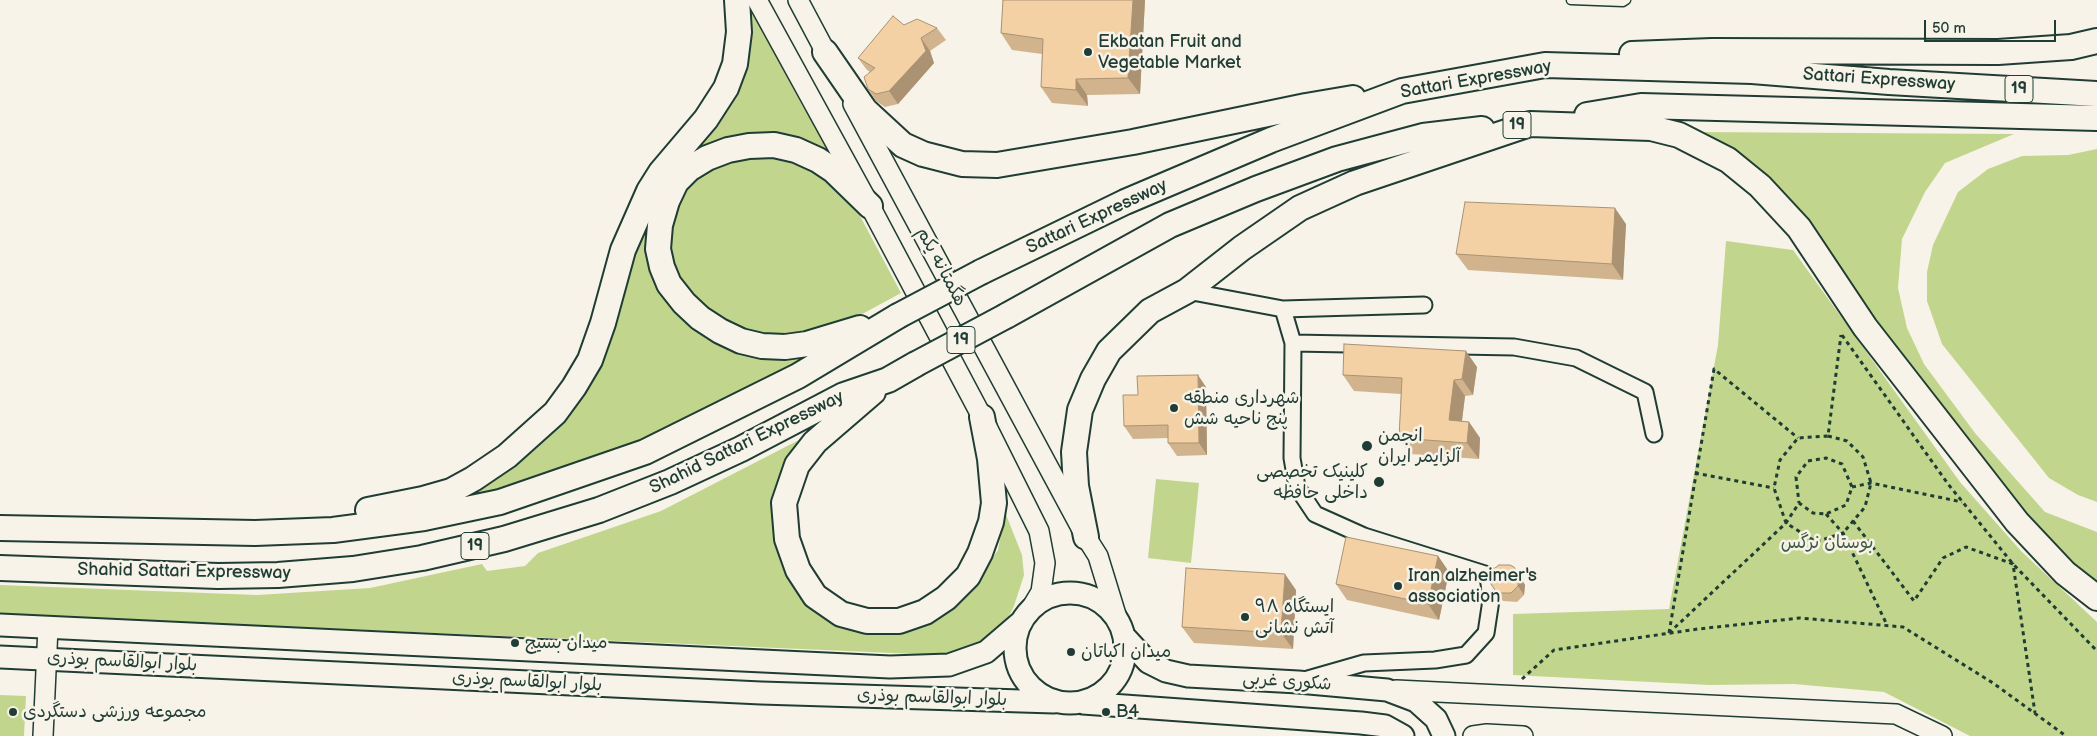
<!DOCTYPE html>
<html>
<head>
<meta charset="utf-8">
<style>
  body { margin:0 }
  #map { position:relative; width:2097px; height:736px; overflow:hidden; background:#f7f3e8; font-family:"Balsamiq Sans",sans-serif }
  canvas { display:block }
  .scale { position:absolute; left:1924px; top:20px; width:132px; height:22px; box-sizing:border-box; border:2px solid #1f3d34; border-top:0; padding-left:6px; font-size:15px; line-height:18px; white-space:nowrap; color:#1f3d34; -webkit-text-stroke:4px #f7f3e8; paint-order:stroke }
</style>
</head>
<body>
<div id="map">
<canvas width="2097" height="736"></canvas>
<div class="scale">50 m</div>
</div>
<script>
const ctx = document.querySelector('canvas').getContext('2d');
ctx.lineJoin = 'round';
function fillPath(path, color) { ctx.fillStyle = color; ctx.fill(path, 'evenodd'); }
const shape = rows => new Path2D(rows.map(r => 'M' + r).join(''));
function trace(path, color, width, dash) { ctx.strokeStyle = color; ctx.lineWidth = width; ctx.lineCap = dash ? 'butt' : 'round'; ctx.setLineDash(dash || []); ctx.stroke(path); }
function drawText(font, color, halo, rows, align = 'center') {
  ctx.font = font + ' "Balsamiq Sans","Playpen Sans Arabic",sans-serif'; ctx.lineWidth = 5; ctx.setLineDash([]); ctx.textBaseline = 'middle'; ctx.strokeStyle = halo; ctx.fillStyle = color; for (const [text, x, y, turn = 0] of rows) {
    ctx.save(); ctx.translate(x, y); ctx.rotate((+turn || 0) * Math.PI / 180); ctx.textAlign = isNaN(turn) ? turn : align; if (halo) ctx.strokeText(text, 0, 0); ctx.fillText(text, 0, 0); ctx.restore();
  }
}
fillPath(shape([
  [746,0,803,107,850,178,813,148,693,156,682,154,714,119],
  [1693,132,2014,134,1945,163,1925,192,1902,239,1898,288,1907,328,1924,364,1975,433,2045,512,2097,532,2097,587,2038,533,1871,316],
  [2097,149,2097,502,2078,495,2049,478,1942,344,1927,301,1927,272,1933,245,1958,192,1988,169,2022,156,2068,155],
  [763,153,810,164,851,199,901,293,831,331,802,338,748,333,711,316,680,286,667,252,667,238,684,186,720,160],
  [658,192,651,222,701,329,836,343,654,440,495,493,396,511,519,455,613,308],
  [1726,241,1793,250,1960,482,2021,551,2097,622,2097,736,1970,736,1884,692,1794,684,1709,685,1513,675,1513,614,1669,609,1718,345],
  [799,440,782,466,775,496,773,520,779,550,870,627,972,587,998,550,1005,512,1022,555,1024,575,1014,606,1003,628,976,645,938,655,0,614,0,585,257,595,370,588,482,564,487,571,525,566,538,553,661,511],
  [1156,479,1199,483,1191,563,1148,558],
  [0,695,26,696,24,736,0,736]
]), '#c1d68c');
const service = shape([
  [1571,0,1623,2,1626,0]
]);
const minor = shape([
  [1187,291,1283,309,1293,343,1292,458,1297,487,1315,514,1364,536,1488,575,1491,600,1486,633,1466,655,1435,660,1364,663,1308,679],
  [1283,309,1424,305],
  [1293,343,1514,347,1576,358,1645,392,1654,434]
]);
const tertiary = shape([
  [757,0,870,206,982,417,1039,531,1045,563,1041,592,1032,607],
  [798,0,832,64],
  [853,104,1086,537,1098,556,1117,618],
  [1396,690,1896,714,1942,736],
  [43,736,48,627],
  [1473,736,1487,734,1523,736]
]);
const secondary = shape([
  '1015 648a55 55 0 1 1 110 0a55 55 0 1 1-110 0Z',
  [0,625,890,667,949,665,986,652,1021,622],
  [1125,637,1148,662,1166,671,1188,676,1298,682,1387,690,1416,701,1436,719,1444,736],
  [0,657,761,693,1054,702],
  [1083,703,1361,723,1385,726,1403,736]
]);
const trunk = shape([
  [825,52,865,110,903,145,923,154,962,164,997,165,1133,142,1306,106,1353,98],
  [1632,54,1712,51,1998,52,2071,47,2097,41],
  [1587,115,1641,106,2097,118],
  [981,272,1125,202,1271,140,1402,91,1545,65,1752,71,1889,82,2097,94],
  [1006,316,1170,225,1256,189,1337,159,1423,136,1482,129],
  [860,328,807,344,785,347,762,346,741,341,720,331,700,318,684,303,669,284,662,267,658,249,660,225,667,201,676,182,689,169,707,158,728,150,749,146,774,145,796,150,818,160,833,170,870,206],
  [873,392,815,442,797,465,784,503,787,539,798,570,815,596,841,614,867,621,899,621,925,612,946,598,968,576,980,553,991,522,994,503,990,459,982,417],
  [368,510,423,499,451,491,473,479,507,456,555,413,574,387,590,360,603,323,623,250,649,191,661,172,706,119,726,88,735,64,739,32,737,0],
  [0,528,255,533,333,530,424,518,500,502,645,452,798,376,898,316],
  [1086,537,1076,486,1074,452,1080,410,1093,379,1109,351,1150,311,1187,291,1242,248,1300,208,1355,183,1530,124,1651,128,1679,135,1728,160,1760,186,1799,228,1865,327,2017,522,2065,573,2097,598],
  [0,568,218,576,278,575,353,569,422,558,504,539,599,510,670,482,741,449,844,395,888,380,916,364]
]);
trace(service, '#1f3d34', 11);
trace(minor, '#1f3d34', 19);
trace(tertiary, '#1f3d34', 22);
trace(secondary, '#1f3d34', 25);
trace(trunk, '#1f3d34', 28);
trace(shape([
  [1842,335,1948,484,2013,564,2097,651],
  [1828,436,1847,441,1863,457,1871,483,1865,507,1843,533,1816,542,1786,523,1774,488,1780,460,1798,438,1828,436,1841,335],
  [1695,473,1774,488],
  [1852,487,1871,483,1962,502],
  [1826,514,1843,533,1887,625],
  [1853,521,1914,601,1943,558,1966,547,2013,564,2035,713],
  [1669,633,1714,369,1798,438],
  [1669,633,1786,523,1799,503,1813,513,1826,514,1846,505,1852,487,1842,464,1826,458,1808,461,1796,477,1799,503],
  [1522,679,1554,650,1698,629,1800,618,1903,627,1993,683,2066,736]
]), '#1f3d34', 3, [4, 4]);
trace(service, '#f7f3e8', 8);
trace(minor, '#f7f3e8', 15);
trace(tertiary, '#f7f3e8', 19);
trace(secondary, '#f7f3e8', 21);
trace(trunk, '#f7f3e8', 24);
const trunkBridge = shape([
  [898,316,981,272],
  [916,364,1006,316]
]);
trace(trunkBridge, '#1f3d34', 28, []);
trace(trunkBridge, '#f7f3e8', 24);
fillPath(shape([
  [1003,0,1145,0,1140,94,1087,95,1088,106,1052,103,1041,87,1042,54,1012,50,1001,33],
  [904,25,937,28,946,40,930,51,934,63,898,104,885,107,876,101,868,89,870,72,867,70,858,58],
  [1626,224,1623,280,1468,270,1456,254],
  [1477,367,1473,395,1465,396,1462,421,1469,422,1480,438,1479,459,1410,454,1399,438,1401,394,1354,391,1343,375],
  [1206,387,1207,455,1177,456,1168,443,1168,438,1133,439,1124,426,1138,395],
  [1438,556,1449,572,1439,620,1347,600,1336,584],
  [1520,576,1525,585,1524,595,1517,602,1503,601,1489,581],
  [1296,590,1293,649,1194,643,1182,627]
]), '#d1b48d');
fillPath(shape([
  [1133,0,1145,0,1140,94,1128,78],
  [921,38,930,51,934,63,898,104,889,91],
  [1076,79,1087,95,1088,106,1076,90],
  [1615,208,1626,224,1623,280,1612,264],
  [1466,351,1477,367,1473,395,1462,379],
  [1198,375,1206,387,1207,455,1199,443],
  [1454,380,1465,396,1460,436,1449,420],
  [1469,422,1480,438,1479,459,1467,443],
  [1438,556,1449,572,1439,620,1428,604],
  [1514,567,1525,585,1524,595,1518,586],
  [1285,574,1296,590,1293,649,1281,633]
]), '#aa9273');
const building = shape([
  [1003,0,1133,0,1128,78,1076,79,1076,90,1041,87,1043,39,1001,33,1003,0],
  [893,16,904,25,917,19,937,28,921,38,926,51,889,91,876,94,868,89,864,77,875,68,858,58,893,16],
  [1465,202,1615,208,1612,264,1456,254,1465,202],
  [1344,344,1466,351,1462,379,1454,380,1449,420,1469,422,1467,443,1399,438,1402,378,1343,375,1344,344],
  [1198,375,1199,443,1168,443,1168,425,1124,426,1123,395,1138,395,1137,376,1198,375],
  [1346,537,1438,556,1428,604,1336,584,1346,537],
  [1499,565,1510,565,1514,567,1519,576,1518,586,1511,593,1497,593,1489,581,1491,571,1499,565],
  [1186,568,1285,574,1281,633,1182,627,1186,568]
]);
fillPath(building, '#f3d1a4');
trace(building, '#aa9273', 1);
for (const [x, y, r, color] of [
  [1088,52,5,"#1f3d34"],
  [1174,408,5,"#1f3d34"],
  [1367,446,6,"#1f3d34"],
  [1379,482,6,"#1f3d34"],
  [1398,586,5,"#1f3d34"],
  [1245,617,5,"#1f3d34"],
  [515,643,5,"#1f3d34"],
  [1071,652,5,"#1f3d34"],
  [13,712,5,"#1f3d34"],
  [1106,712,5,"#1f3d34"]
]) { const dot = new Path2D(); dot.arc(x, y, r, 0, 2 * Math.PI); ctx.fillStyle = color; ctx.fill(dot); trace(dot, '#f7f3e8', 2); }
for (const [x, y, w] of [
  [2019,89,28],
  [1517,125,28],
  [961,340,28],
  [475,546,28]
]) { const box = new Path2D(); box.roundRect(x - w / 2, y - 13.5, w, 27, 4); ctx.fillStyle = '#f7f3e8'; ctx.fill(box); trace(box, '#1f3d34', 1); }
drawText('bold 16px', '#1f3d34', null, [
  ["19",2019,89],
  ["19",1517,125],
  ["19",961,340],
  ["19",475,546]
]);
drawText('18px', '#1f3d34', '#f7f3e8', [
  ["Ekbatan Fruit and",1098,42],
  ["Vegetable Market",1098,63],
  ["شهرداری منطقه",1184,398],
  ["پنج ناحیه شش",1184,419],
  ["انجمن",1378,436],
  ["آلزایمر ایران",1378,457],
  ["کلینیک تخصصی",1368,472,"right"],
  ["داخلی حافظه",1368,493,"right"],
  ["Iran alzheimer's",1408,576],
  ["association",1408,597],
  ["ایستگاه ۹۸",1255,607],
  ["آتش نشانی",1255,628],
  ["میدان بسیج",525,643],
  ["میدان اکباتان",1081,652],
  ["مجموعه ورزشی دستگردی",23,712],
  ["B4",1116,712]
], 'left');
drawText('18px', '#1f3d34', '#f7f3e8', [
  ["Sattari Expressway",1476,80,-10],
  ["Sattari Expressway",1879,80,4],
  ["Sattari Expressway",1097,217,-25],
  ["هگمتانه یکم",941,267,62],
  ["Shahid Sattari Expressway",747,443,-26],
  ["Shahid Sattari Expressway",184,572,1],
  ["بلوار ابوالقاسم بوذری",122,662,3],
  ["بلوار ابوالقاسم بوذری",527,682,3],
  ["شکوری غربی",1287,682,4],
  ["بلوار ابوالقاسم بوذری",932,698,2]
]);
drawText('18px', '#3f5c46', '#f7f3e8', [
  ["بوستان نرگس",1827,543]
]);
</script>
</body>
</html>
